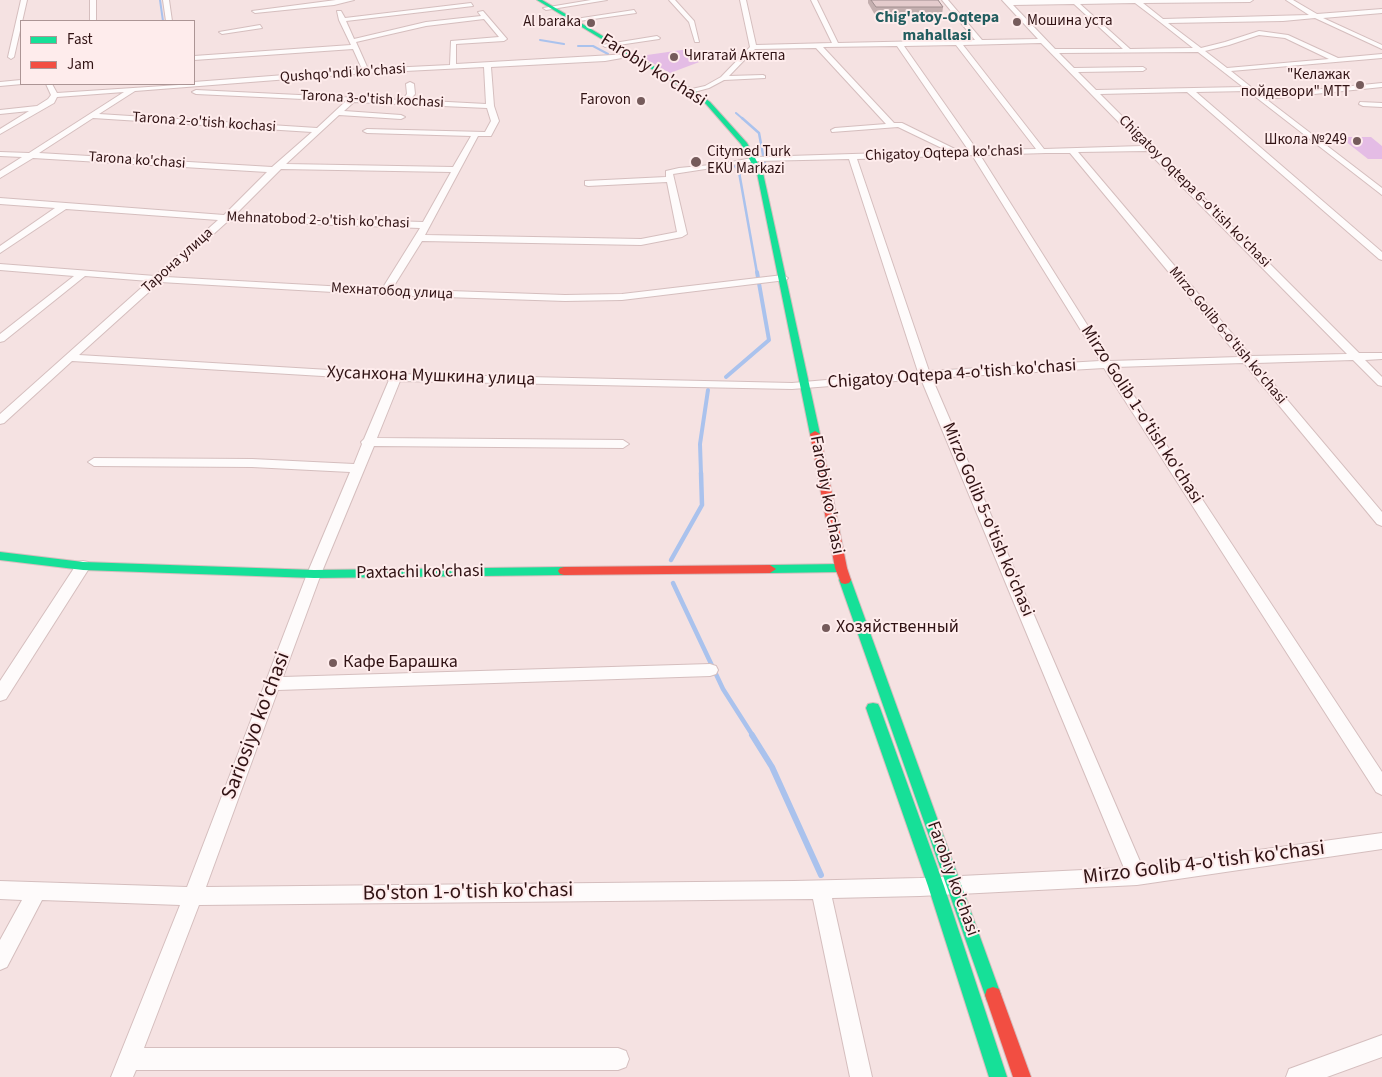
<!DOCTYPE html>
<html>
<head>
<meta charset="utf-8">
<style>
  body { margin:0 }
  #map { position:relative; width:1382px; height:1077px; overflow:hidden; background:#f5e2e2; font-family:"Source Sans 3",sans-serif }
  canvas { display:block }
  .legend { position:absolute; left:20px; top:20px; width:175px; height:65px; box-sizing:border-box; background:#feecec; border:1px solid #ac9595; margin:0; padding:6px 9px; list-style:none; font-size:15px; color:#301213 }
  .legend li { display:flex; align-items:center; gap:10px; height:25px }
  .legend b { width:25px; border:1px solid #ac9595 }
</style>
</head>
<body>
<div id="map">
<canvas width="1382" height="1077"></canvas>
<ul class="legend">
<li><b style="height:6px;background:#16e098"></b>Fast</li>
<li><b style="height:6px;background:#f24e42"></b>Jam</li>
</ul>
</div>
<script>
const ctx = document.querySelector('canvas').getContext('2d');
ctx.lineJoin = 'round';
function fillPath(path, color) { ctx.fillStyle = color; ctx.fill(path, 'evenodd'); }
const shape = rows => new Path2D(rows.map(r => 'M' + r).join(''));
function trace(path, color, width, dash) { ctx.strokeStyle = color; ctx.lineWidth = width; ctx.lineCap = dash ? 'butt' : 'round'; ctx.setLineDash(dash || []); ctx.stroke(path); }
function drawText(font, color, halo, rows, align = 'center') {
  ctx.font = font + ' "Source Sans 3",sans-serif'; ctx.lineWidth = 4; ctx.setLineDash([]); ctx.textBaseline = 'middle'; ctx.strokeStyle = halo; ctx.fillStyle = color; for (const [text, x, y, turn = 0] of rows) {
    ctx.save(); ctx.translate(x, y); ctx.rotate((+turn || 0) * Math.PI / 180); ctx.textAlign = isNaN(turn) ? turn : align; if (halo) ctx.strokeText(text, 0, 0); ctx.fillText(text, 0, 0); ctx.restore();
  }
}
fillPath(shape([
  [689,49,702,61,670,73,640,56],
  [1340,137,1371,137,1382,146,1382,159,1368,159]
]), '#e4bce5');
trace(shape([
  [160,0,163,21],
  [540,40,564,44],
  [578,46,593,46,608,54],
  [736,113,743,119]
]), '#aac2ed', 2);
trace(shape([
  [742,118,759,133,766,171],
  [735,166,739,172,757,273]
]), '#aac2ed', 2.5);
trace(shape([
  [726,377,769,340,757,272],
  [701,474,700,444,708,390]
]), '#aac2ed', 4);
trace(shape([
  [671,560,702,505,701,473],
  [673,583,723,689,753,736]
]), '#aac2ed', 4.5);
trace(shape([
  [752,735,772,767,821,875]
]), '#aac2ed', 6);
const street = shape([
  [21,0,27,0,14,57,11,59,8,57,21,0],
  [90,0,96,0,96,21,90,21,90,0],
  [163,0,169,0,172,21,166,21,163,0],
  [336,0,354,0,334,5,255,13,252,11,336,0],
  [591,0,607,0,546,10,543,8,591,0],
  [669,0,675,0,694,21,699,42,695,42,689,22,669,0],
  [740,0,746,0,756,45,832,43,811,0,817,0,838,43,975,40,942,0,948,0,982,40,1038,39,1002,0,1253,0,1250,2,1143,3,1163,19,1309,15,1286,0,1293,0,1317,14,1382,9,1382,13,1323,18,1382,45,1382,49,1315,18,1283,21,1168,23,1201,48,1225,42,1259,31,1288,35,1338,58,1382,54,1382,58,1231,71,1261,95,1382,83,1382,87,1266,99,1382,188,1382,195,1248,91,1196,92,1382,252,1382,260,1379,259,1187,92,1100,94,1359,353,1382,353,1382,359,1365,360,1382,377,1382,386,1378,385,1353,360,1256,363,1382,512,1382,526,1377,524,1244,363,1115,367,1382,772,1382,795,1376,792,1104,368,932,378,1142,866,1382,833,1382,849,1137,885,920,896,832,898,872,1077,850,1077,813,899,199,905,144,1048,618,1048,626,1051,629,1059,626,1067,618,1070,136,1070,133,1077,111,1077,180,905,42,900,7,967,0,970,0,940,22,900,0,899,0,881,187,887,307,574,350,472,252,467,94,466,88,462,94,458,252,459,354,464,362,444,361,442,364,439,389,380,72,361,4,423,0,424,0,414,149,281,85,276,4,341,0,342,0,334,74,276,0,270,0,264,155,276,218,220,66,209,0,253,0,246,55,208,0,204,0,198,224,215,267,172,33,158,0,178,0,171,22,157,0,156,0,152,29,153,124,92,57,97,54,103,0,134,0,129,29,111,0,114,0,110,37,106,48,99,51,95,46,84,52,84,57,93,194,84,194,82,362,69,353,49,194,60,194,56,351,45,339,20,337,11,341,11,345,18,471,3,473,6,346,21,354,39,426,22,481,16,478,12,483,11,507,39,504,41,456,44,456,64,630,54,633,56,605,61,491,67,494,106,499,121,491,136,478,136,425,235,641,239,677,232,667,182,588,186,585,185,585,181,666,177,666,171,679,168,721,164,757,157,948,151,898,127,832,132,831,130,835,128,886,124,816,48,755,49,729,76,763,75,765,76,765,78,724,80,709,88,683,95,683,91,705,86,721,77,750,47,740,0],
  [1135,3,1160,22,1193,48,1130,49,1080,4,1135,3],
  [1074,4,1123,49,1055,49,1013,5,1074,4],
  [484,19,499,37,451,41,450,65,368,69,356,42,426,26,484,19],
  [1259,35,1285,38,1329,59,1227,68,1205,51,1229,45,1259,35],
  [1041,43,1142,146,1044,149,963,45,1041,43],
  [956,45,1036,149,977,150,904,46,956,45],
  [897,46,969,151,959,151,902,123,894,123,823,47,897,46],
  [1198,52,1243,87,1096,90,1078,72,1143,71,1146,69,1143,67,1074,68,1059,53,1198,52],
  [484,67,486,104,410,100,415,94,414,84,410,82,406,84,407,94,402,100,196,90,192,92,196,94,346,101,317,128,99,114,135,91,366,73,484,67],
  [354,102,487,108,491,121,485,132,367,129,363,131,367,133,471,136,453,167,286,164,339,115,401,119,405,117,401,115,344,111,354,102],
  [93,118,312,132,272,167,39,153,93,118],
  [1147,151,1347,354,1251,356,1078,152,1147,151],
  [1046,153,1070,153,1239,357,1110,361,980,155,1046,153],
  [972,155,1100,361,929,371,857,159,972,155],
  [849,159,918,372,792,383,396,374,79,355,160,282,385,295,565,301,622,300,786,280,788,278,783,275,622,294,565,295,392,289,422,241,641,245,682,237,687,234,673,174,757,161,849,159],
  [281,169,451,172,423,222,234,216,281,169],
  [228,221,420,228,382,289,166,277,228,221],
  [921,379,1124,868,920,878,794,881,206,887,278,690,710,676,716,674,718,670,716,666,710,664,283,677,321,574,374,446,623,448,629,444,623,440,377,438,400,381,792,389,921,379],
  [634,10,636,13,572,22,569,20,634,10],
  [260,25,262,28,222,34,219,32,260,25],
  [657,36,660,38,659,39,605,47,602,45,657,36],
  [21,80,22,84,0,86,0,82,21,80],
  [1360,102,1382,103,1382,107,1363,106,1359,104,1360,102],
  [83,561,88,562,90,566,88,570,6,699,0,701,0,681,78,562,83,561],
  [1382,1035,1382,1057,1327,1077,1286,1077,1289,1069,1382,1035]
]);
const fast = shape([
  [537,0,542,0,697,92,710,102,747,143,763,173,820,434,819,436,815,437,810,434,757,173,741,144,706,104,693,94,537,0],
  [0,552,83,562,314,570,564,567,568,568,570,571,568,574,564,575,314,578,83,570,0,560,0,552],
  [841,564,847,568,841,572,770,573,764,569,770,565,841,564],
  [845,576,849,577,851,580,1001,995,999,1001,993,1003,987,1001,985,995,839,580,841,577,845,576],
  [873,703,878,704,880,708,944,886,1007,1077,989,1077,928,886,866,708,868,704,873,703]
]);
const jam = shape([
  [815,431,820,434,847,568,851,580,849,583,845,584,841,583,835,568,810,434,815,431],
  [770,565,776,569,770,573,564,575,560,574,558,571,560,568,564,567,770,565],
  [993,987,999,989,1031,1077,1013,1077,985,995,987,989,993,987]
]);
trace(street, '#d5bebe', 2);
trace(fast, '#d5bebe', 2);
trace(jam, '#d5bebe', 2);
fillPath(street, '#fefbfb');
fillPath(fast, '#16e098');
fillPath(jam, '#f24e42');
fillPath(shape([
  [868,0,938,0,943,7,942,15,875,15,868,3]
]), '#c4afaf');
const building = shape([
  [871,0,938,0,943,7,876,7,871,0]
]);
fillPath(building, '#e4cbcc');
trace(building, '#a08e8f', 1);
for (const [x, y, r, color] of [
  [1017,22,5,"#755b5b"],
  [591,23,5,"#755b5b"],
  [674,57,5,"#755b5b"],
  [1360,85,5,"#755b5b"],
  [641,101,5,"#755b5b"],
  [1357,141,5,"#755b5b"],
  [696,162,6,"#755b5b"],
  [826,628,5,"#755b5b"],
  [333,663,5,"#755b5b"]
]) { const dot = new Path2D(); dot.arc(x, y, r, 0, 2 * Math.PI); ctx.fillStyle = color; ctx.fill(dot); trace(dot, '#feecec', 2); }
drawText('15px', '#301213', '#feecec', [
  ["Мошина уста",1027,22,"left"],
  ["Al baraka",581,23],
  ["Чигатай Актепа",684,57,"left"],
  ["\"Келажак",1350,76],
  ["пойдевори\" МТТ",1350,93],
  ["Farovon",631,101],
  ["Школа №249",1347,141],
  ["Citymed Turk",707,153,"left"],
  ["EKU Markazi",707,170,"left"]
], 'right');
drawText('15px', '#301213', '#feecec', [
  ["Qushqo'ndi ko'chasi",343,74,-4],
  ["Tarona 3-o'tish kochasi",372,100,3],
  ["Tarona 2-o'tish kochasi",204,123,4],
  ["Chigatoy Oqtepa ko'chasi",944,154,-2],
  ["Tarona ko'chasi",137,161,4],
  ["Chigatoy Oqtepa 6-o'tish ko'chasi",1194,192,45],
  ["Mehnatobod 2-o'tish ko'chasi",318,221,2],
  ["Тарона улица",178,261,-42],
  ["Мехнатобод улица",392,292,3],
  ["Mirzo Golib 6-o'tish ko'chasi",1227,336,50]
]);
drawText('bold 16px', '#225d5f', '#feecec', [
  ["Chig'atoy-Oqtepa",937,18],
  ["mahallasi",937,36]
]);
drawText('18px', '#301213', '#feecec', [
  ["Farobiy ko'chasi",653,71,32],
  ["Chigatoy Oqtepa 4-o'tish ko'chasi",952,375,-4],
  ["Хусанхона Мушкина улица",431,377,2],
  ["Mirzo Golib 1-o'tish ko'chasi",1141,415,57],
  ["Farobiy ko'chasi",826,495,79],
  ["Mirzo Golib 5-o'tish ko'chasi",987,520,67],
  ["Paxtachi ko'chasi",420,573,-1],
  ["Farobiy ko'chasi",952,879,70]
]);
drawText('18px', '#301213', '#feecec', [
  ["Хозяйственный",836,628],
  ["Кафе Барашка",343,663]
], 'left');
drawText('21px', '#301213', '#feecec', [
  ["Sariosiyo ko'chasi",257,726,-69],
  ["Mirzo Golib 4-o'tish ko'chasi",1204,864,-7],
  ["Bo'ston 1-o'tish ko'chasi",468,893,-1]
]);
</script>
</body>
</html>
